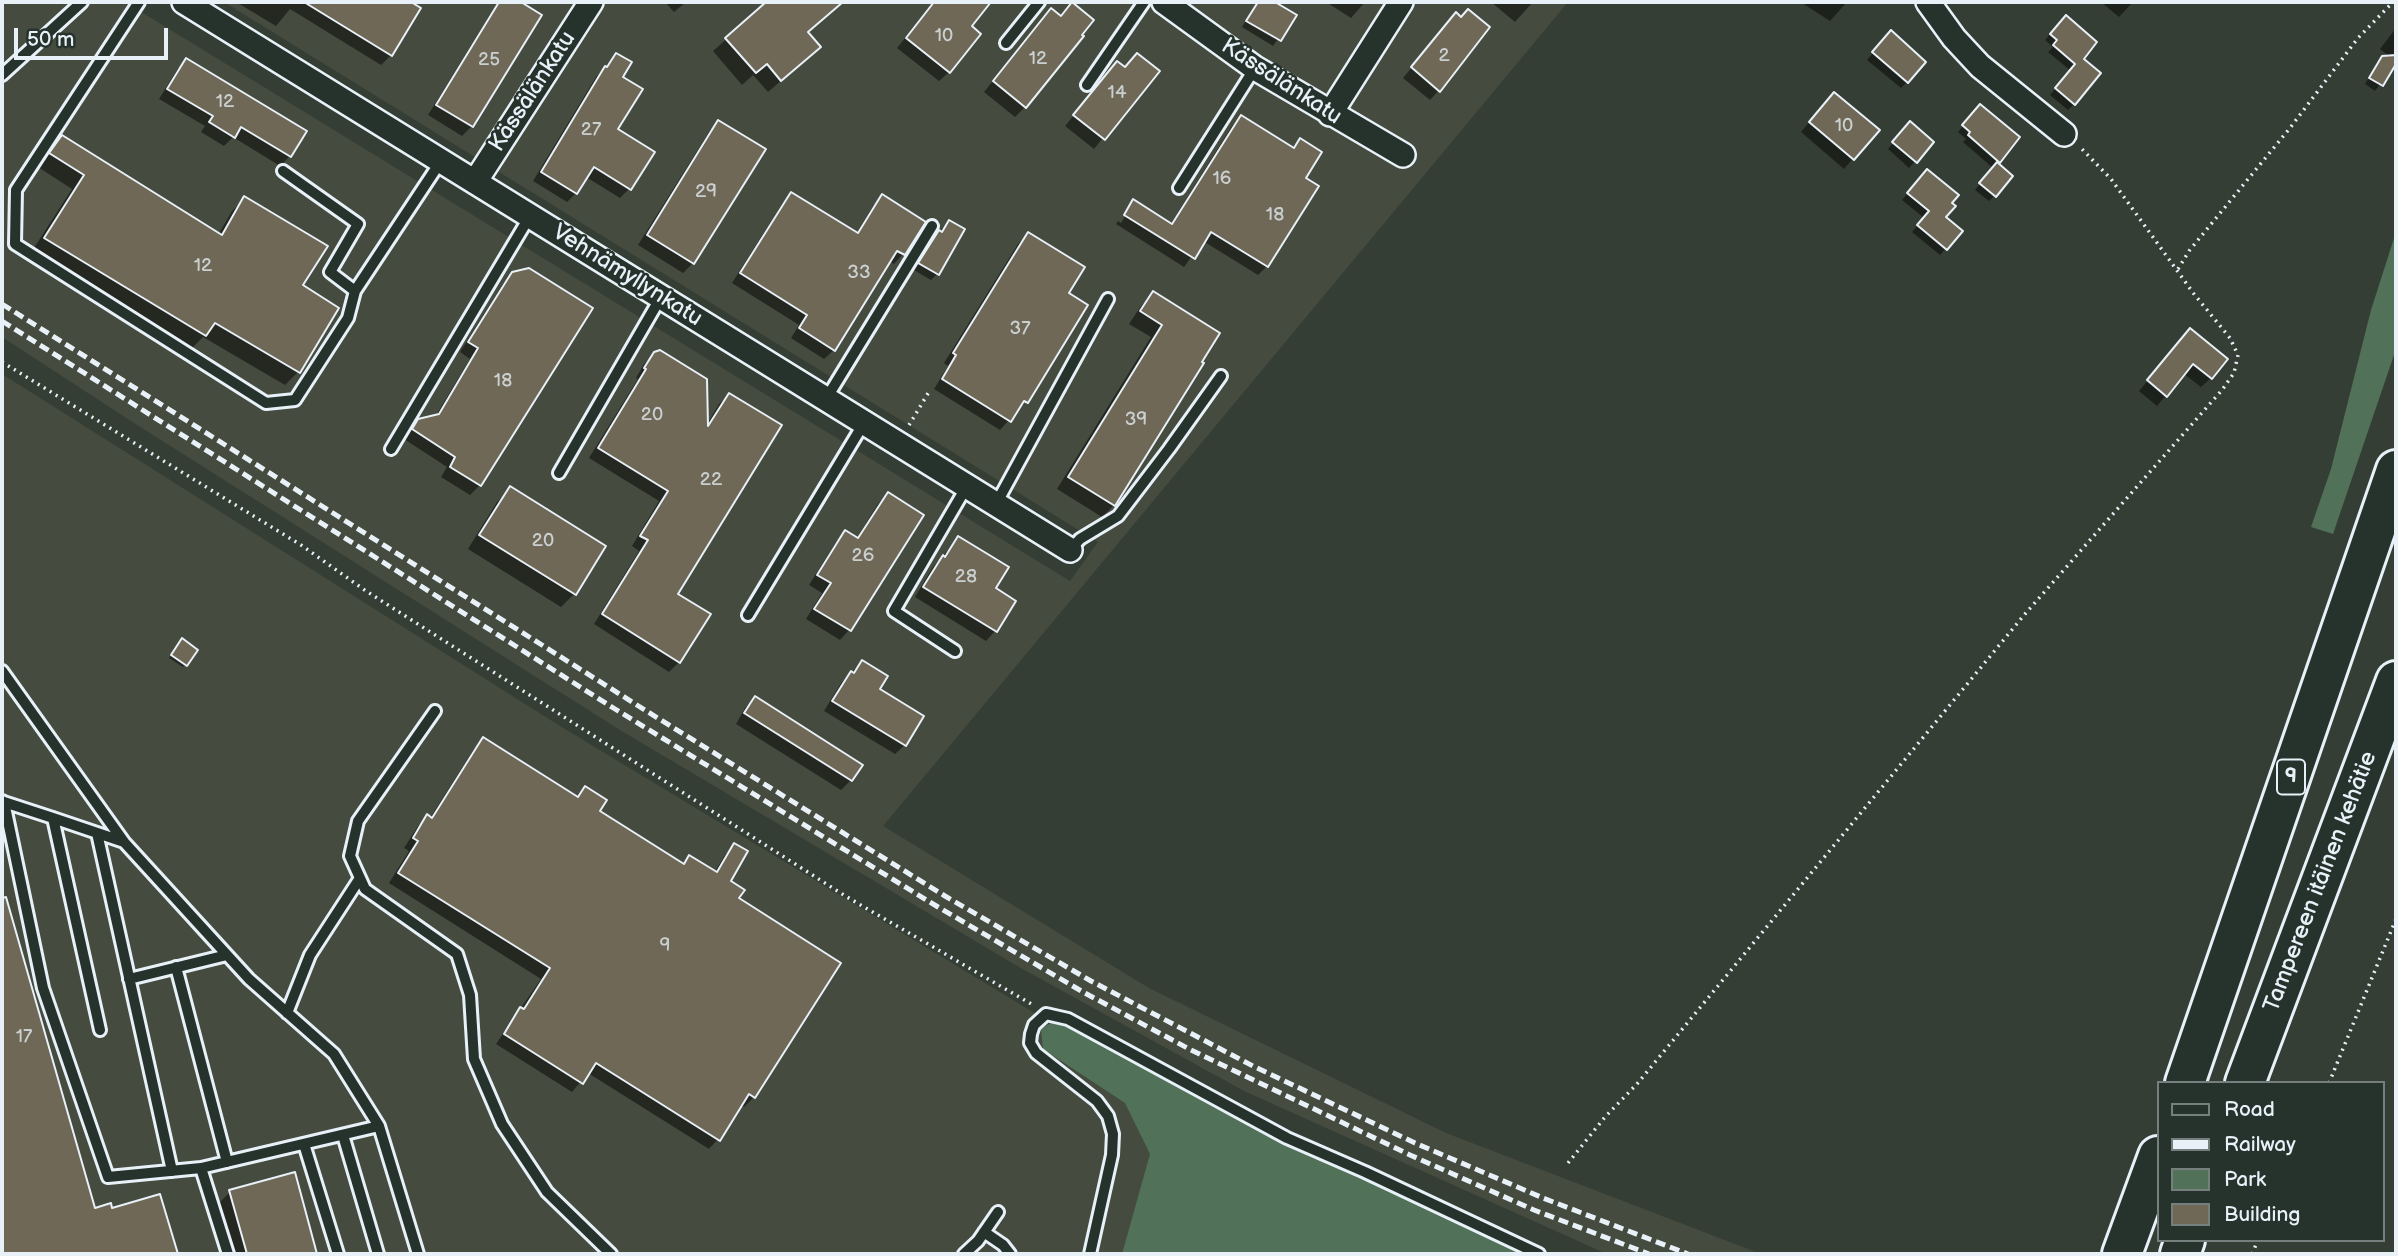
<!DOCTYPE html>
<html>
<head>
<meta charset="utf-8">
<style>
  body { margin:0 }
  #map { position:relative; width:2398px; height:1256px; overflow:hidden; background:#353e35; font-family:"Balsamiq Sans",sans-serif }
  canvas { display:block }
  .frame { position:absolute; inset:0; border:4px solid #e8f1f8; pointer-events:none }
  .legend { position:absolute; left:2157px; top:1081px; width:228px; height:161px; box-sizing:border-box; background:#26332d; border:2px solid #747f7e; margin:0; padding:9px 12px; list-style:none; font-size:21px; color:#e8f1f8 }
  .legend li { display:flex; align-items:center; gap:14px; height:35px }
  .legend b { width:35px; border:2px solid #747f7e }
  .scale { position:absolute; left:14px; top:28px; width:154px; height:32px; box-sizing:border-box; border:4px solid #e8f1f8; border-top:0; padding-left:9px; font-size:21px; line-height:24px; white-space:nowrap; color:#e8f1f8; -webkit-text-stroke:5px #26332d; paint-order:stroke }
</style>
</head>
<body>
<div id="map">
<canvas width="2398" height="1256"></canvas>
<div class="frame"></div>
<ul class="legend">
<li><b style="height:9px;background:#26332d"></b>Road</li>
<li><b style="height:9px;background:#e8f1f8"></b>Railway</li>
<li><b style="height:19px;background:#527159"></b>Park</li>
<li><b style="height:19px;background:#6f6857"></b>Building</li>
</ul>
<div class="scale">50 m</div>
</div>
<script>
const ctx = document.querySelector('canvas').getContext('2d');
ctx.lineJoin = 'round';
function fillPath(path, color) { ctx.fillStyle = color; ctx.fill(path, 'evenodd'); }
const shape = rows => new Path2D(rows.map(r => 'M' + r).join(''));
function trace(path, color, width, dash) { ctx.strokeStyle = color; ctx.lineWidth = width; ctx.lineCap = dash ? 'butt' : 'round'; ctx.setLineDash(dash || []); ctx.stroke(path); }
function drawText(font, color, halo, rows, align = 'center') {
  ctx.font = font + ' "Balsamiq Sans",sans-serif'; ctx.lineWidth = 5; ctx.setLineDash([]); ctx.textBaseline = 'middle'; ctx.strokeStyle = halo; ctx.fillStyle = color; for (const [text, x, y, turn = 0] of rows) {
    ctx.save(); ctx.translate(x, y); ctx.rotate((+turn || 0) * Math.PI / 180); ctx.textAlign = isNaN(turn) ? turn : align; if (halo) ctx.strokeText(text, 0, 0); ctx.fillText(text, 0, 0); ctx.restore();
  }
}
fillPath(shape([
  [2,2,125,2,1070,581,1098,542,224,2,1568,2,883,826,1149,988,1446,1133,1761,1254,1607,1254,1244,1091,1019,967,620,730,134,423,2,337],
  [2,374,560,726,1195,1110,1136,1254,2,1254]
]), '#464b3f');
fillPath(shape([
  [2396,232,2396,349,2333,534,2311,527,2331,469,2371,310],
  [1056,1020,1217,1109,1361,1177,1536,1254,1122,1254,1150,1154,1125,1103,1043,1049,1041,1029]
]), '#527159');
fillPath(shape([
  [236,2,407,2,419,9,391,55,381,65,290,9,276,26],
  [498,2,517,2,539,15,472,126,462,136,428,115],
  [665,2,686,2,674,12],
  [769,2,843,2,807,33,806,59,768,92,753,75,742,85,713,51],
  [934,2,989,2,969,26,949,72,939,81,897,48],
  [1257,2,1271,2,1294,16,1273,46,1242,27],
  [1326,2,1365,2,1351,18],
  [1491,2,1533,2,1515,22],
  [1803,2,1847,2,1830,21,1802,3],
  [2101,2,2133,2,2119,17],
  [1456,14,1460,19,1439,90,1430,100,1403,78],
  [1042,20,1025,107,1015,117,984,92],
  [2060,23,2081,59,2074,104,2068,110,2050,95,2071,71,2048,52,2053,47,2045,40],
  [2396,28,2396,62,2375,91,2365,84,2376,65,2383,58,2390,57,2380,49],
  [1885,38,1907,82,1901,88,1867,60],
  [616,55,621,77,616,129,629,189,620,198,586,177,576,193,567,202,533,181,596,77],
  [186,60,290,156,280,166,233,137,224,146,201,132,205,126,159,99,177,70],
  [1117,63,1124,69,1157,71,1094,149,1065,126],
  [1825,104,1877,131,1844,169,1801,132],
  [1974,113,2018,138,1996,164,1995,195,1989,201,1975,190,1993,168,1963,142,1966,139,1958,132],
  [1241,117,1292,148,1300,140,1304,179,1316,186,1267,266,1258,275,1203,241,1184,267,1116,224,1118,221,1121,223,1129,210,1126,210,1134,202,1170,225,1232,126],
  [718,122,693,263,683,273,638,245,709,132],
  [1904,130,1932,142,1909,168,1888,149],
  [62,137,218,235,232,211,245,198,301,286,337,308,298,372,285,385,203,337,192,348,32,251,72,189,38,167,49,150],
  [1921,177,1944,217,1961,231,1940,255,1912,232,1924,218,1902,200],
  [791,194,856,234,873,206,882,197,923,222,903,254,894,264,889,261,834,350,824,359,791,338,799,325,732,283,782,204],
  [949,222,937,274,931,280,914,270,933,238],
  [1028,234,1067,294,1026,401,1000,430,934,389,948,366,944,363,1018,244],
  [513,273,480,485,470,495,441,477,447,467,404,439,419,421,435,417,470,359,460,352,503,284],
  [1153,294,1199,362,1114,505,1102,517,1057,489,1151,337,1129,324,1141,306],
  [2190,330,2211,378,2201,387,2184,374,2157,406,2139,391],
  [654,354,706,426,719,404,729,395,675,594,679,662,669,672,594,624,639,551,632,546,659,501,589,458,638,379,636,378,644,364],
  [510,489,604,546,574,594,561,607,468,549,497,502],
  [888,494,922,515,849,630,840,640,806,619,822,593,809,585,836,542,845,533,856,539,878,504],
  [959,538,993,589,995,631,986,641,915,597,933,567],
  [180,643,185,665,183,667,169,658],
  [862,662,905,745,895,754,824,711,841,683],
  [755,699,851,780,841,790,736,724,745,708],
  [483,739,576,798,585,788,598,811,682,865,690,857,714,873,725,855,734,845,728,882,754,1097,744,1107,740,1104,718,1139,709,1149,588,1073,572,1092,496,1044,541,979,389,883,409,851,404,848,418,826,428,817,430,818,474,749],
  [2,888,94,1210,111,1210,159,1196,176,1254,2,1254],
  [293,1174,315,1254,230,1254,217,1205,230,1192]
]), '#0007');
const building = shape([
  [304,2,411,2,421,8,392,56,304,2],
  [499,2,521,2,542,15,473,127,436,105,499,2],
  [766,2,843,2,808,32,821,47,781,81,767,64,756,73,725,38,766,2],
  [934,2,991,2,972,26,981,34,950,73,906,38,934,2],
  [1072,2,1094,20,1082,35,1084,36,1026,108,993,81,1051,8,1061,16,1072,2],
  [1258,2,1275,2,1297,15,1281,41,1246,21,1258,2],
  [1468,9,1490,27,1440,92,1411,67,1456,12,1461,17,1468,9],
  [2066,15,2097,42,2084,59,2101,73,2075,105,2055,88,2075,64,2053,45,2057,40,2050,34,2066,15],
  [1891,30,1926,62,1908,83,1872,52,1891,30],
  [616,53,632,62,623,77,643,89,618,129,655,152,631,190,594,167,577,194,541,172,605,66,607,67,616,53],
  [1137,53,1160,71,1105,140,1073,115,1117,61,1125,67,1137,53],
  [2396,55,2396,64,2383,86,2369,78,2382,56,2396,55],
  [186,58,307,131,291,157,241,127,235,138,209,122,213,116,167,89,186,58],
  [1834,92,1880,130,1854,160,1809,122,1834,92],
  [1980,104,2020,137,2000,163,1968,135,1970,132,1962,125,1980,104],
  [1241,115,1294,148,1300,138,1322,152,1306,178,1319,186,1268,267,1211,232,1195,259,1124,215,1133,199,1172,224,1241,115],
  [718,120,766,149,694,264,647,235,718,120],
  [1910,121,1934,142,1917,163,1892,142,1910,121],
  [62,135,222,235,244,196,328,246,303,285,339,308,300,373,215,323,206,336,44,238,84,175,49,153,62,135],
  [1997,162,2013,176,1996,197,1979,183,1997,162],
  [1927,169,1959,195,1952,203,1956,206,1946,217,1963,231,1947,250,1917,225,1929,211,1907,193,1927,169],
  [791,192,858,233,882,194,926,222,905,255,897,251,835,351,799,328,807,315,740,273,791,192],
  [949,220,965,229,939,275,918,263,939,230,942,232,949,220],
  [1028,232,1085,267,1069,293,1088,305,1028,403,1024,401,1011,422,942,379,956,355,953,353,1028,232],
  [529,268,593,308,481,486,450,467,455,457,412,429,418,419,439,414,478,348,468,342,512,272,529,268],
  [1153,291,1220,333,1202,362,1204,363,1115,506,1068,477,1162,325,1140,311,1153,291],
  [2190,328,2228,359,2212,379,2193,364,2167,397,2147,380,2190,328],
  [660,350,707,379,708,426,729,393,782,425,678,594,711,614,680,663,602,614,648,540,640,536,668,491,598,448,646,369,644,368,654,352,660,350],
  [510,486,606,546,576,595,479,535,510,486],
  [888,492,924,515,851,631,814,609,831,583,817,575,845,530,858,538,888,492],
  [958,536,1009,567,996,588,1016,601,997,632,923,587,943,555,945,557,958,536],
  [182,638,198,650,187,666,171,655,182,638],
  [862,660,888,676,880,689,924,716,906,746,832,701,851,671,854,673,862,660],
  [755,696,863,765,852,781,744,713,755,696],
  [483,737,578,797,585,786,607,800,600,811,684,864,689,855,717,872,734,843,748,851,731,881,745,890,739,898,841,963,755,1098,749,1094,720,1141,596,1063,583,1084,504,1034,520,1007,524,1009,550,968,398,873,418,841,413,838,427,814,432,818,483,737],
  [6,897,95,1208,111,1203,112,1208,160,1194,178,1254,2,1254,2,898,6,897],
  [295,1172,317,1254,247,1254,229,1190,295,1172]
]);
fillPath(building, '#6f6857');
trace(building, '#e8f1f8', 2);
const lane = shape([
  [139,2,16,190,15,244,266,403,295,400,348,318,355,291,441,161],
  [1006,43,1039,2],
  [2,75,82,2],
  [1087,85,1144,2],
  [283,171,358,224,330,272,355,291],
  [1179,188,1255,68],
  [826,399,932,226],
  [391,449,530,216],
  [559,473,661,297],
  [996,504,1108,299],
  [1070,550,1080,539,1118,516,1169,449,1221,376],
  [748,615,864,423],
  [955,651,894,611,967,486],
  [2,671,124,842],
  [435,711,358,821,350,856,365,889,457,954,470,995,474,1059,502,1124,547,1192,611,1254],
  [2,801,4,802,53,818,124,842,249,979,334,1054,379,1126,201,1168,108,1177,43,988,4,802],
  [53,818,100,1030],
  [97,833,172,1171],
  [176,967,227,1162],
  [129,979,227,955],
  [287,1013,310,955,360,878],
  [379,1126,418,1254],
  [343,1135,378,1254],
  [304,1144,338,1254],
  [201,1168,228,1254],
  [984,1232,1003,1245,1010,1254],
  [964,1254,978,1241,998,1212],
  [1090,1254,1112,1155,1113,1134,1108,1116,1097,1101,1036,1053,1030,1043,1031,1034,1034,1025,1046,1014,1068,1019,1287,1138,1365,1172,1539,1254]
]);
const street = shape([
  [184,2,1070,550],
  [1164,2,1255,68,1403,155],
  [1928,2,1954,38,1980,66,2064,134],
  [1330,114,1401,2],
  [475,182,591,2]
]);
const highway = shape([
  [2185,1083,2396,470],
  [2245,1083,2396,681],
  [2122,1254,2158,1156],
  [2180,1254,2185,1240]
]);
trace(lane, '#e8f1f8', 16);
trace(street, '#e8f1f8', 28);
trace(highway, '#e8f1f8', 44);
trace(shape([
  [2178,269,2189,251,2290,128,2358,38,2393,2],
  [2,362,301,545,366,591,847,897,1033,1005],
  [909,425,930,390],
  [2329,1083,2396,919],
  [1568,1163,1605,1117,1637,1084,2025,614,2222,390,2234,373,2238,355,2230,338,2194,294,2111,179,2079,146],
  [2252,1254,2258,1240]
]), '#e8f1f8', 3.5, [2, 5]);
trace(lane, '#26332d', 10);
trace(street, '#26332d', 23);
trace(highway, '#26332d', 38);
trace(shape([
  [2,304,648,712,945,896,1091,981,1253,1066,1415,1143,1543,1198,1688,1254],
  [2,321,615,709,938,907,1083,992,1191,1050,1410,1155,1534,1210,1649,1254]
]), '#e8f1f8', 5, [10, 5]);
drawText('19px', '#cacfd0', null, [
  ["10",944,36],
  ["2",1444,56],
  ["12",1038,59],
  ["25",489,60],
  ["14",1117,93],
  ["12",225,102],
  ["10",1844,126],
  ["27",591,130],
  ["16",1222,179],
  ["29",706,192],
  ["18",1275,215],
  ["12",203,266],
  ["33",859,273],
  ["37",1020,329],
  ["18",503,381],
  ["20",652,415],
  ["39",1136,420],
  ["22",711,480],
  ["20",543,541],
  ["26",863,556],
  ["28",966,577],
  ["9",665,946],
  ["17",24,1037]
]);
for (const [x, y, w] of [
  [2291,777,28]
]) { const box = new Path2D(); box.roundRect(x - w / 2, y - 17.5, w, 35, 5); ctx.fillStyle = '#26332d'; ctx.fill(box); trace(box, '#e8f1f8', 2); }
drawText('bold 21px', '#e8f1f8', null, [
  ["9",2291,777]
]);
drawText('23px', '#e8f1f8', '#26332d', [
  ["Kässälänkatu",1281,82,33],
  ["Kässälänkatu",533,92,-57],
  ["Vehnämyllynkatu",627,276,32],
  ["Tampereen itäinen kehätie",2321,882,-69]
]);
</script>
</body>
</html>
